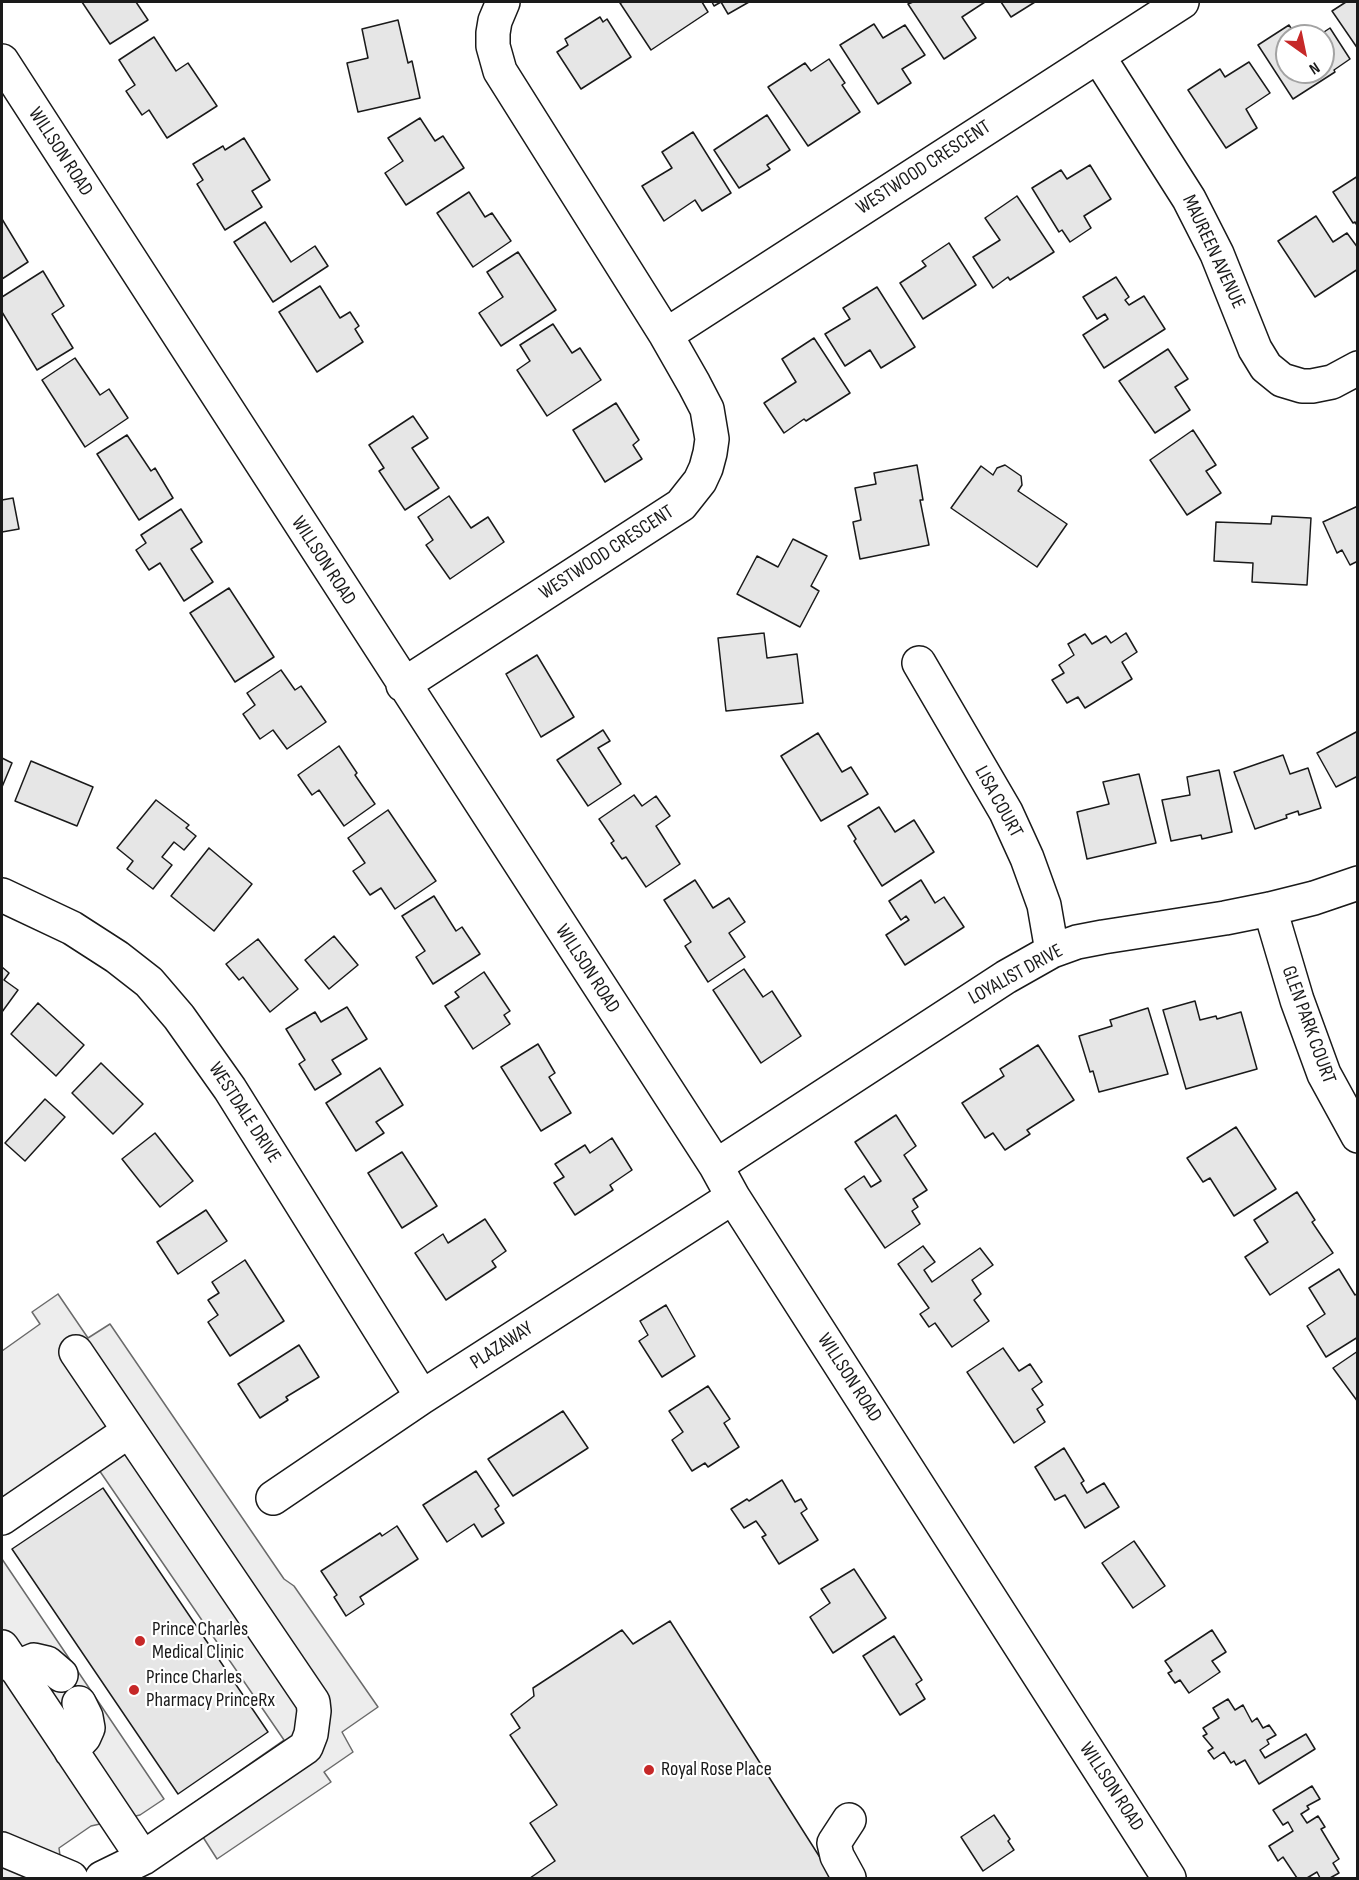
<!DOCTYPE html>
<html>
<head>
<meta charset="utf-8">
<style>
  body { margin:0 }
  #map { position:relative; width:1359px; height:1880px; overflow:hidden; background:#fff; font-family:"Sofia Sans Condensed",sans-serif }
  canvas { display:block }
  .frame { position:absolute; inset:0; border:3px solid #1a1a1a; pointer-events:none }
  .north { position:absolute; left:1275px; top:24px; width:60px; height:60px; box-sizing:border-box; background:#fff; border:2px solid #a3a3a3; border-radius:50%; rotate:147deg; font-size:16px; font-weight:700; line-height:24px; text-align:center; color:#1a1a1a }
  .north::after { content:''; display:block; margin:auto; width:21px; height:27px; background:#c62828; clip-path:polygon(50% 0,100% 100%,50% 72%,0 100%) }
</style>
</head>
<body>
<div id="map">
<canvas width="1359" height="1880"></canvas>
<div class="frame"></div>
<div class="north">N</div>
</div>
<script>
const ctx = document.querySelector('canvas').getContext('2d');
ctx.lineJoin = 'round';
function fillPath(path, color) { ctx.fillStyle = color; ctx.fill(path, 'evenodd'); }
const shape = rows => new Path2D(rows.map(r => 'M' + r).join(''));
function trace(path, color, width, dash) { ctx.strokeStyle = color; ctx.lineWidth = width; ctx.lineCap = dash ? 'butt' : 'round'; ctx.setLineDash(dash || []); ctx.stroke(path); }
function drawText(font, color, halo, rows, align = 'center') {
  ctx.font = font + ' "Sofia Sans Condensed",sans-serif'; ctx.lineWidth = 4.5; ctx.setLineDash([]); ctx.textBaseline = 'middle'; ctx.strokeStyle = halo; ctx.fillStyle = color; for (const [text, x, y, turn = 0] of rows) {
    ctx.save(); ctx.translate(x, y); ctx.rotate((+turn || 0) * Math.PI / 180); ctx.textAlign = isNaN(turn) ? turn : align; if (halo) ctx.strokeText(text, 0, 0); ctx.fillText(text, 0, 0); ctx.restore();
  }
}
const parking = shape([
  [58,1294,88,1338,110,1324,284,1579,294,1586,378,1707,342,1732,353,1752,324,1772,331,1782,217,1859,185,1809,284,1740,99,1470,2,1534,2,1351,40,1324,32,1312,58,1294],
  [2,1559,164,1799,140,1815,91,1826,59,1848,63,1878,2,1878,2,1559]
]);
fillPath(parking, '#ededed');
trace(parking, '#6a6a6a', 1.5);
const building = shape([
  [82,2,136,2,148,20,110,44,82,2],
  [623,2,702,2,708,12,651,50,620,3,623,2],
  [712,2,749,2,728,14,721,2,714,6,712,2],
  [913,2,985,2,962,17,976,38,944,59,908,4,913,2],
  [1001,2,1035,2,1011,17,1001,2],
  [1346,2,1358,2,1358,49,1332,11,1346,2],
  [600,17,603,22,607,19,631,57,581,89,557,52,568,45,565,39,600,17],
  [398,20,408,63,412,61,420,98,358,112,347,63,368,58,362,29,398,20],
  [874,24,883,38,905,25,925,55,902,69,911,83,878,104,840,45,874,24],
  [1289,25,1296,36,1287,36,1287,72,1323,72,1323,36,1318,36,1330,28,1350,59,1334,70,1335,72,1293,99,1258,45,1289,25],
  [154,37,176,71,188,63,217,106,167,138,149,110,142,115,126,91,135,85,119,60,154,37],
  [829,59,845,83,842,85,860,112,808,146,768,87,805,63,811,71,829,59],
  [1249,62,1270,93,1246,109,1257,128,1226,148,1188,90,1220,69,1225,77,1249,62],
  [767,115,790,150,767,165,770,169,739,188,714,150,767,115],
  [420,118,435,141,443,136,464,168,406,205,385,173,403,161,388,138,420,118],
  [693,132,731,193,702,211,695,200,664,221,642,186,672,168,662,152,693,132],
  [244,138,270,180,252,191,262,207,225,230,197,184,203,180,193,164,223,146,225,150,244,138],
  [1090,165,1111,199,1084,216,1091,228,1070,242,1062,230,1059,232,1032,188,1061,170,1067,179,1090,165],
  [1358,176,1358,227,1355,222,1353,223,1333,192,1358,176],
  [469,192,485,217,492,213,511,241,473,267,437,213,469,192],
  [1017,196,1054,252,1010,280,1008,277,993,288,973,257,1000,240,985,218,1017,196],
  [1316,216,1333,242,1347,233,1358,248,1358,269,1315,297,1278,241,1316,216],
  [2,219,28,262,2,279,2,219],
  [265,222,291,262,315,246,328,266,273,302,234,242,265,222],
  [949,243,976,285,923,319,900,283,926,266,922,261,949,243],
  [518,252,556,310,501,346,479,313,503,297,487,272,518,252],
  [43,271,64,306,52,314,73,348,37,370,2,312,2,297,43,271],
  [1116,277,1129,297,1125,300,1129,305,1144,296,1165,329,1104,368,1083,335,1108,319,1105,314,1097,319,1083,297,1116,277],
  [320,286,340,318,350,312,359,326,355,329,363,342,317,372,279,312,320,286],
  [877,287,915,347,881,368,870,350,845,366,825,334,850,319,843,308,877,287],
  [553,324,572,353,580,348,601,380,547,416,517,370,530,361,520,345,553,324],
  [814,338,850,393,806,421,804,419,784,433,764,403,796,382,782,359,814,338],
  [1168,349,1188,379,1175,387,1190,410,1155,433,1119,381,1168,349],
  [75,358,100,395,109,389,128,418,85,447,42,380,75,358],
  [616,403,639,440,633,445,642,459,605,482,573,430,616,403],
  [413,416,428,438,412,448,439,488,405,510,379,471,384,468,369,445,413,416],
  [1193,430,1216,465,1206,471,1221,493,1187,515,1150,460,1193,430],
  [127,435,151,471,155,468,173,498,139,520,97,454,127,435],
  [917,465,923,500,920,500,929,545,860,559,853,522,861,520,855,488,876,484,874,473,917,465],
  [1005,465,1021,476,1022,485,1018,491,1067,524,1037,567,951,508,981,466,993,475,997,468,1005,465],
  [449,496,471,528,488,517,504,542,450,579,426,545,433,540,418,517,449,496],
  [13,498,19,529,2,532,2,500,13,498],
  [1358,506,1358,561,1350,565,1342,550,1337,553,1323,522,1358,506],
  [181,509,202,542,191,549,213,582,184,601,160,563,149,570,136,550,146,543,141,535,181,509],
  [1272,516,1311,518,1307,585,1252,582,1253,563,1214,561,1216,522,1271,524,1272,516],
  [793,539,827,556,811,586,819,591,800,627,737,594,757,556,778,567,793,539],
  [229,588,274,657,235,682,190,613,229,588],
  [764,633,767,658,797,654,803,703,726,711,718,638,764,633],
  [1126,633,1137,652,1122,662,1132,679,1085,708,1078,697,1067,703,1052,680,1064,673,1059,665,1074,655,1068,644,1085,634,1092,644,1106,636,1111,643,1126,633],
  [537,655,574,717,541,737,506,674,537,655],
  [281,670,295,690,301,686,326,722,287,749,273,730,260,739,243,714,255,705,247,693,281,670],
  [603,730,610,741,598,748,621,784,588,806,557,760,603,730],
  [1358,731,1358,776,1336,787,1317,753,1358,731],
  [818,733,842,772,851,767,868,794,821,821,781,756,818,733],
  [339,746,357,773,355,775,375,804,344,826,319,790,312,795,298,775,339,746],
  [1283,755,1290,774,1308,768,1321,808,1299,815,1298,811,1286,815,1287,818,1255,829,1234,772,1283,755],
  [2,758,12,763,2,787,2,758],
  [31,761,93,787,77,826,15,801,31,761],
  [1219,770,1232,832,1202,839,1201,835,1171,841,1162,800,1190,795,1187,777,1219,770],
  [1139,774,1156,843,1087,859,1077,812,1109,804,1103,782,1139,774],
  [634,795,642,806,656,796,670,816,656,826,680,864,646,887,626,857,622,859,611,843,614,841,599,819,634,795],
  [156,800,189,825,186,828,196,836,184,850,174,842,162,857,172,865,153,889,127,869,133,861,117,848,156,800],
  [879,807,895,832,914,820,934,852,882,886,854,841,856,839,848,826,879,807],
  [388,810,436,881,395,909,381,888,370,895,353,871,365,863,348,838,388,810],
  [209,848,252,884,214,931,171,896,209,848],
  [695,880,713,908,729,898,745,922,729,933,745,957,708,982,685,946,691,942,664,900,695,880],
  [921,880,935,903,944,897,964,927,905,965,886,935,909,920,906,916,901,920,889,901,921,880],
  [434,896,456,931,462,927,480,954,433,984,416,957,425,951,402,916,434,896],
  [334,936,358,965,329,989,305,960,334,936],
  [258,939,298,989,270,1012,243,977,239,980,226,964,258,939],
  [2,967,9,973,4,980,18,990,2,1012,2,967],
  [744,969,763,997,772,991,801,1036,761,1063,713,990,744,969],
  [484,972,510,1011,504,1015,510,1024,473,1049,445,1006,459,997,455,992,484,972],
  [1195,1001,1200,1020,1216,1016,1217,1019,1241,1012,1257,1069,1186,1089,1163,1010,1195,1001],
  [38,1003,84,1045,56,1076,11,1034,38,1003],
  [347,1007,367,1039,332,1060,341,1074,315,1090,299,1064,305,1060,286,1029,315,1012,321,1022,347,1007],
  [1148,1008,1168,1074,1099,1092,1093,1071,1090,1072,1079,1036,1112,1026,1110,1020,1148,1008],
  [538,1044,555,1073,549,1077,571,1113,541,1131,501,1067,538,1044],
  [1038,1045,1074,1100,1027,1130,1030,1134,1005,1150,993,1133,985,1138,962,1103,1004,1076,1000,1069,1038,1045],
  [101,1063,143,1104,113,1134,72,1093,101,1063],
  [380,1068,403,1105,376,1122,384,1133,356,1151,326,1103,380,1068],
  [45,1099,65,1117,25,1161,5,1143,45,1099],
  [896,1115,916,1146,904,1155,927,1190,913,1199,918,1207,912,1211,920,1224,885,1248,845,1189,864,1176,871,1187,881,1181,855,1142,896,1115],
  [1236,1127,1276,1189,1234,1216,1210,1178,1203,1182,1187,1158,1236,1127],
  [155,1133,193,1181,160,1207,122,1159,155,1133],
  [612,1138,632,1170,610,1185,613,1190,575,1215,554,1183,564,1177,555,1164,585,1145,590,1153,612,1138],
  [402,1152,437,1206,402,1228,368,1173,402,1152],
  [1297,1192,1315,1220,1312,1222,1333,1253,1270,1295,1245,1257,1268,1242,1254,1220,1297,1192],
  [206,1210,227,1241,178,1274,157,1242,206,1210],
  [485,1219,506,1251,492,1261,496,1267,446,1300,415,1253,443,1234,448,1243,485,1219],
  [923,1246,935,1262,924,1270,932,1282,980,1248,993,1265,972,1280,981,1294,974,1300,989,1321,952,1347,935,1323,929,1327,920,1314,929,1308,898,1264,923,1246],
  [245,1260,284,1321,230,1356,208,1322,218,1315,208,1300,219,1293,212,1282,245,1260],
  [1339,1269,1355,1295,1358,1293,1358,1337,1326,1357,1307,1326,1325,1314,1309,1288,1339,1269],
  [666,1305,695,1356,662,1377,639,1341,648,1335,640,1321,666,1305],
  [299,1345,319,1377,286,1397,288,1400,260,1418,238,1384,299,1345],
  [1003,1348,1019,1371,1030,1364,1042,1382,1032,1389,1043,1405,1037,1409,1045,1422,1014,1443,967,1372,1003,1348],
  [1358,1351,1358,1402,1333,1368,1358,1351],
  [708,1386,730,1419,724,1423,739,1447,708,1467,705,1463,692,1471,672,1440,683,1432,669,1411,708,1386],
  [563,1411,588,1448,513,1496,488,1459,563,1411],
  [1064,1448,1084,1481,1081,1483,1087,1493,1104,1483,1119,1507,1085,1528,1065,1495,1055,1500,1035,1467,1064,1448],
  [476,1471,499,1506,495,1509,504,1523,482,1537,474,1524,447,1542,423,1505,476,1471],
  [782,1480,795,1502,801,1499,807,1509,801,1513,818,1540,779,1564,762,1537,766,1535,756,1521,744,1528,731,1509,747,1499,749,1501,782,1480],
  [103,1488,268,1732,178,1794,12,1549,103,1488],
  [397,1526,418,1559,360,1597,364,1604,346,1616,334,1597,337,1595,321,1571,380,1533,382,1536,397,1526],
  [1134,1541,1165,1586,1133,1608,1102,1563,1134,1541],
  [854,1569,886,1618,833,1653,810,1617,830,1603,821,1589,854,1569],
  [670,1621,833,1878,530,1878,555,1861,530,1823,557,1805,510,1735,520,1728,511,1714,534,1696,533,1688,622,1630,633,1644,670,1621],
  [1212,1630,1226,1652,1212,1661,1220,1672,1189,1693,1180,1680,1175,1683,1168,1673,1172,1671,1165,1661,1212,1630],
  [894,1636,922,1680,916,1684,925,1699,900,1715,863,1656,894,1636],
  [1228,1699,1235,1710,1243,1705,1252,1722,1257,1718,1263,1728,1269,1725,1276,1735,1267,1740,1269,1744,1260,1750,1265,1758,1306,1734,1315,1749,1259,1784,1245,1760,1236,1765,1234,1761,1231,1763,1224,1752,1214,1759,1208,1751,1213,1748,1203,1736,1207,1734,1203,1728,1219,1718,1213,1708,1228,1699],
  [1312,1786,1320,1799,1307,1806,1309,1809,1301,1814,1307,1823,1318,1816,1325,1827,1321,1829,1339,1859,1333,1863,1339,1873,1330,1878,1320,1878,1317,1872,1307,1878,1297,1878,1283,1857,1278,1861,1269,1846,1293,1831,1288,1822,1283,1825,1273,1810,1312,1786],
  [994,1815,1010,1839,1008,1841,1014,1850,983,1871,961,1837,994,1815]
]);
fillPath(building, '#e6e6e6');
trace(building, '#1a1a1a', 1.5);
const minor = shape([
  [1098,56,1189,199,1217,254,1255,349,1266,367,1282,380,1302,386,1312,386,1332,382,1358,368],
  [2,61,716,1166,733,1197,1169,1878],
  [666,335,1182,2],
  [919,663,1006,812,1027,858,1044,905,1052,951],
  [403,685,681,505,700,481,706,468,710,453,712,439,707,409,694,384,666,335,500,71,493,46,493,33,495,21,503,2],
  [2,895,72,928,117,957,149,982,179,1017,230,1089,422,1397],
  [1270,909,1297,1000,1324,1074,1358,1136],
  [716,1166,1006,977,1052,951,1077,942,1103,937,1225,918,1270,909,1314,898,1358,883],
  [76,1352,313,1702,314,1711,311,1734,306,1747,143,1858,102,1878],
  [273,1498,422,1397,733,1197],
  [2,1518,129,1431],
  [2,1647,143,1858],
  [15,1668,34,1660,47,1663,61,1675],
  [71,1751,84,1737,88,1728,86,1717,79,1703],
  [849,1820,834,1843,837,1856,849,1878],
  [2,1849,71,1878]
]);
trace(minor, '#1a1a1a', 36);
trace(minor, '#fff', 33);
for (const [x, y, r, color] of [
  [140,1641,6,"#c62828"],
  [134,1690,6,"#c62828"],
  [649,1770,6,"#c62828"]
]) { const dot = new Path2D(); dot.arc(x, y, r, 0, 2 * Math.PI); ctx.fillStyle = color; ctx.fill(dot); trace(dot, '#fff', 2); }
drawText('20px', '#1a1a1a', '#fff', [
  ["WILLSON ROAD",60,152,57],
  ["WESTWOOD CRESCENT",924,168,-33],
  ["MAUREEN AVENUE",1213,252,65],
  ["WESTWOOD CRESCENT",607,553,-33],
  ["WILLSON ROAD",323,561,57],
  ["LISA COURT",998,802,61],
  ["WILLSON ROAD",587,969,57],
  ["LOYALIST DRIVE",1016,975,-29],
  ["GLEN PARK COURT",1308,1025,70],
  ["WESTDALE DRIVE",244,1113,57],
  ["PLAZAWAY",502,1346,-33],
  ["WILLSON ROAD",849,1378,57],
  ["WILLSON ROAD",1111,1787,57]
]);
drawText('20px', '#1a1a1a', '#fff', [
  ["Prince Charles",152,1630],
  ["Medical Clinic",152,1653],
  ["Prince Charles",146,1678],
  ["Pharmacy PrinceRx",146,1701],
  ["Royal Rose Place",661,1770]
], 'left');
</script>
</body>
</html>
